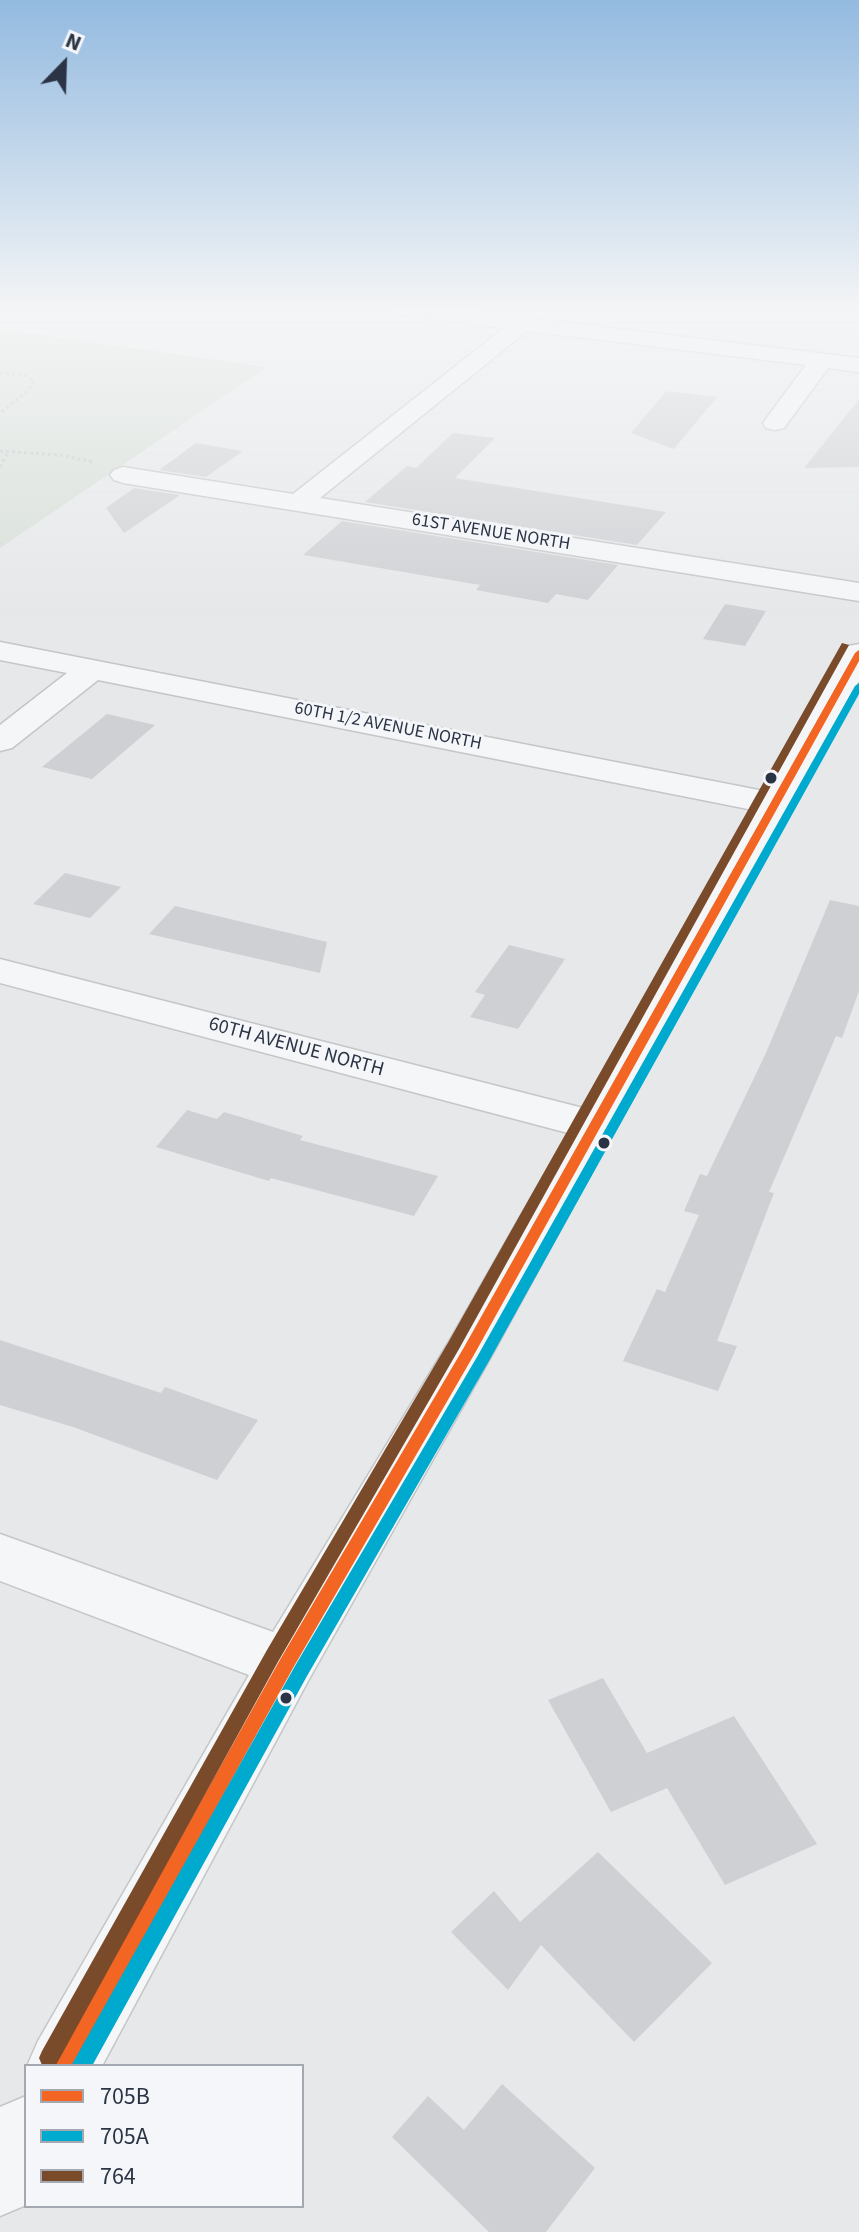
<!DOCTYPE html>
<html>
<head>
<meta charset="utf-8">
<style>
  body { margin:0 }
  #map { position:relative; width:859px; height:2232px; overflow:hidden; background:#e6e8ea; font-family:"Source Sans 3",sans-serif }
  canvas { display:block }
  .legend { position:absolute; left:24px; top:2064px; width:280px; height:144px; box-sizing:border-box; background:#f4f6f9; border:2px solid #a4a8b1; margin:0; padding:10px 14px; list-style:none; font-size:24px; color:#2b3445 }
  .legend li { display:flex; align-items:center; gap:16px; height:40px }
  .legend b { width:40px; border:2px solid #a4a8b1 }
  .north { position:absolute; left:24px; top:24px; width:80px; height:80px; -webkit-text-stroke:6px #f4f6f9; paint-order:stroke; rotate:23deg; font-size:22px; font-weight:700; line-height:32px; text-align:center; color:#2b3445 }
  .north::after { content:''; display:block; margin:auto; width:28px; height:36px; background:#2b3445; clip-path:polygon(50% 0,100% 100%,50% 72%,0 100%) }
</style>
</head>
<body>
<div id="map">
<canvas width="859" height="2232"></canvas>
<ul class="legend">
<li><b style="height:10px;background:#f26522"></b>705B</li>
<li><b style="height:10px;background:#00a9ce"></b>705A</li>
<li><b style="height:10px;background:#7a4b2a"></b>764</li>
</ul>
<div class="north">N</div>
</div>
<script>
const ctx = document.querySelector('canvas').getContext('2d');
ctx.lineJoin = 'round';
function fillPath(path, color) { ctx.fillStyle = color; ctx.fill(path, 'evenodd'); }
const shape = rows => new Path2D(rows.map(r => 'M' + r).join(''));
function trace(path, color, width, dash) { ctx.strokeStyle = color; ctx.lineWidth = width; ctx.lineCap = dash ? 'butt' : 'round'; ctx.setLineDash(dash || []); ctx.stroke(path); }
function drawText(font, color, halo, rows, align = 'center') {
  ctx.font = font + ' "Source Sans 3",sans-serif'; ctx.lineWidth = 6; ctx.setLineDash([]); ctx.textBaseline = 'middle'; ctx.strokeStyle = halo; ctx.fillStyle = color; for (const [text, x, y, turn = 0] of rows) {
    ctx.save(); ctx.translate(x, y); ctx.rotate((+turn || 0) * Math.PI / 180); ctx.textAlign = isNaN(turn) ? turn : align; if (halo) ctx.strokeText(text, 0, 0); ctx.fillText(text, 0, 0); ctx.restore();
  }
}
fillPath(shape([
  [0,329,267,367,0,548]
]), '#d6ded6');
fillPath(shape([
  [666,391,717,397,674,449,631,433],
  [859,399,859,467,804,468],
  [453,433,495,438,455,478,666,512,637,545,365,502,407,466,416,468],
  [196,443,243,451,206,477,159,470],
  [134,488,180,495,124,533,106,508],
  [342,521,618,565,588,600,556,594,548,603,476,590,480,585,303,555],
  [725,604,766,611,745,646,703,639],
  [107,714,155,725,92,779,42,767],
  [65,873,121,887,90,918,33,904],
  [830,900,859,906,859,991,842,1038,836,1036,769,1192,774,1193,717,1341,737,1346,718,1391,623,1361,657,1289,665,1292,699,1215,684,1211,700,1174,707,1176,766,1053],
  [175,906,327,942,320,973,149,934],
  [509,945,565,959,518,1029,470,1017,485,995,475,992],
  [187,1110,217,1119,224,1112,303,1136,300,1140,438,1176,414,1216,271,1178,269,1181,156,1147],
  [0,1340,161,1393,165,1387,258,1420,217,1480,73,1427,0,1405],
  [603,1678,647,1753,734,1716,817,1844,725,1885,667,1788,611,1812,548,1700],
  [598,1852,712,1963,634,2042,541,1945,508,1990,451,1932,494,1891,520,1922],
  [502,2084,595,2168,546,2232,489,2232,392,2137,428,2096,464,2130]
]), '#ced0d3');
const minor = shape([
  [384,308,446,308,859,358,859,372,828,368,784,428,775,430,766,428,763,423,806,365,527,331,320,498,859,583,859,601,123,483,114,480,110,475,114,470,123,467,293,494,504,328,394,314,384,308],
  [0,642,764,791,844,653,848,646,859,644,859,681,493,1353,308,1681,102,2066,27,2066,38,2041,249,1675,0,1581,0,1534,273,1632,450,1340,568,1133,0,983,0,959,583,1108,753,810,98,680,12,748,0,751,0,725,67,673,0,660,0,642],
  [26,2096,26,2205,0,2216,0,2107,26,2096]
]);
trace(minor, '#c4c6c8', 3);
trace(shape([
  [0,373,24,375,34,381,29,390,0,413],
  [0,451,60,455,93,462],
  [0,467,8,452]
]), '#c5c6ca', 3, [3, 3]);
fillPath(minor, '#f5f6f7');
fillPath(shape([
  [859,650,859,661,475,1353,293,1668,74,2066,53,2066,281,1658,463,1349,855,653,859,650]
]), '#f26522');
fillPath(shape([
  [859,683,859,694,489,1361,307,1676,92,2066,71,2066,295,1666,477,1357,855,686,859,683]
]), '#00a9ce');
fillPath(shape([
  [842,643,849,645,459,1349,279,1660,56,2065,42,2065,39,2058,42,2051,267,1650,449,1341,842,643]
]), '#7a4b2a');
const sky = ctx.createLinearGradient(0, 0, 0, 620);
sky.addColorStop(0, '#93bae0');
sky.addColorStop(0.5, '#f4f5f6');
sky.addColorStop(1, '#f4f5f600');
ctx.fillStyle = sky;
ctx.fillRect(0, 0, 859, 620);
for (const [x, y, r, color] of [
  [771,778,7,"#2b3445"],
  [604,1143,7,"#2b3445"],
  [286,1698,7,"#2b3445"]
]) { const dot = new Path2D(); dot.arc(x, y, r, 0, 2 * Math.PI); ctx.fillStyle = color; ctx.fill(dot); trace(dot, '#f4f6f9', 3); }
drawText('18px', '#2b3445', '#f4f6f9', [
  ["61ST AVENUE NORTH",491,533,9],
  ["60TH 1/2 AVENUE NORTH",388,727,11]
]);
drawText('20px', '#2b3445', '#f4f6f9', [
  ["60TH AVENUE NORTH",296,1048,15]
]);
</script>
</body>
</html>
